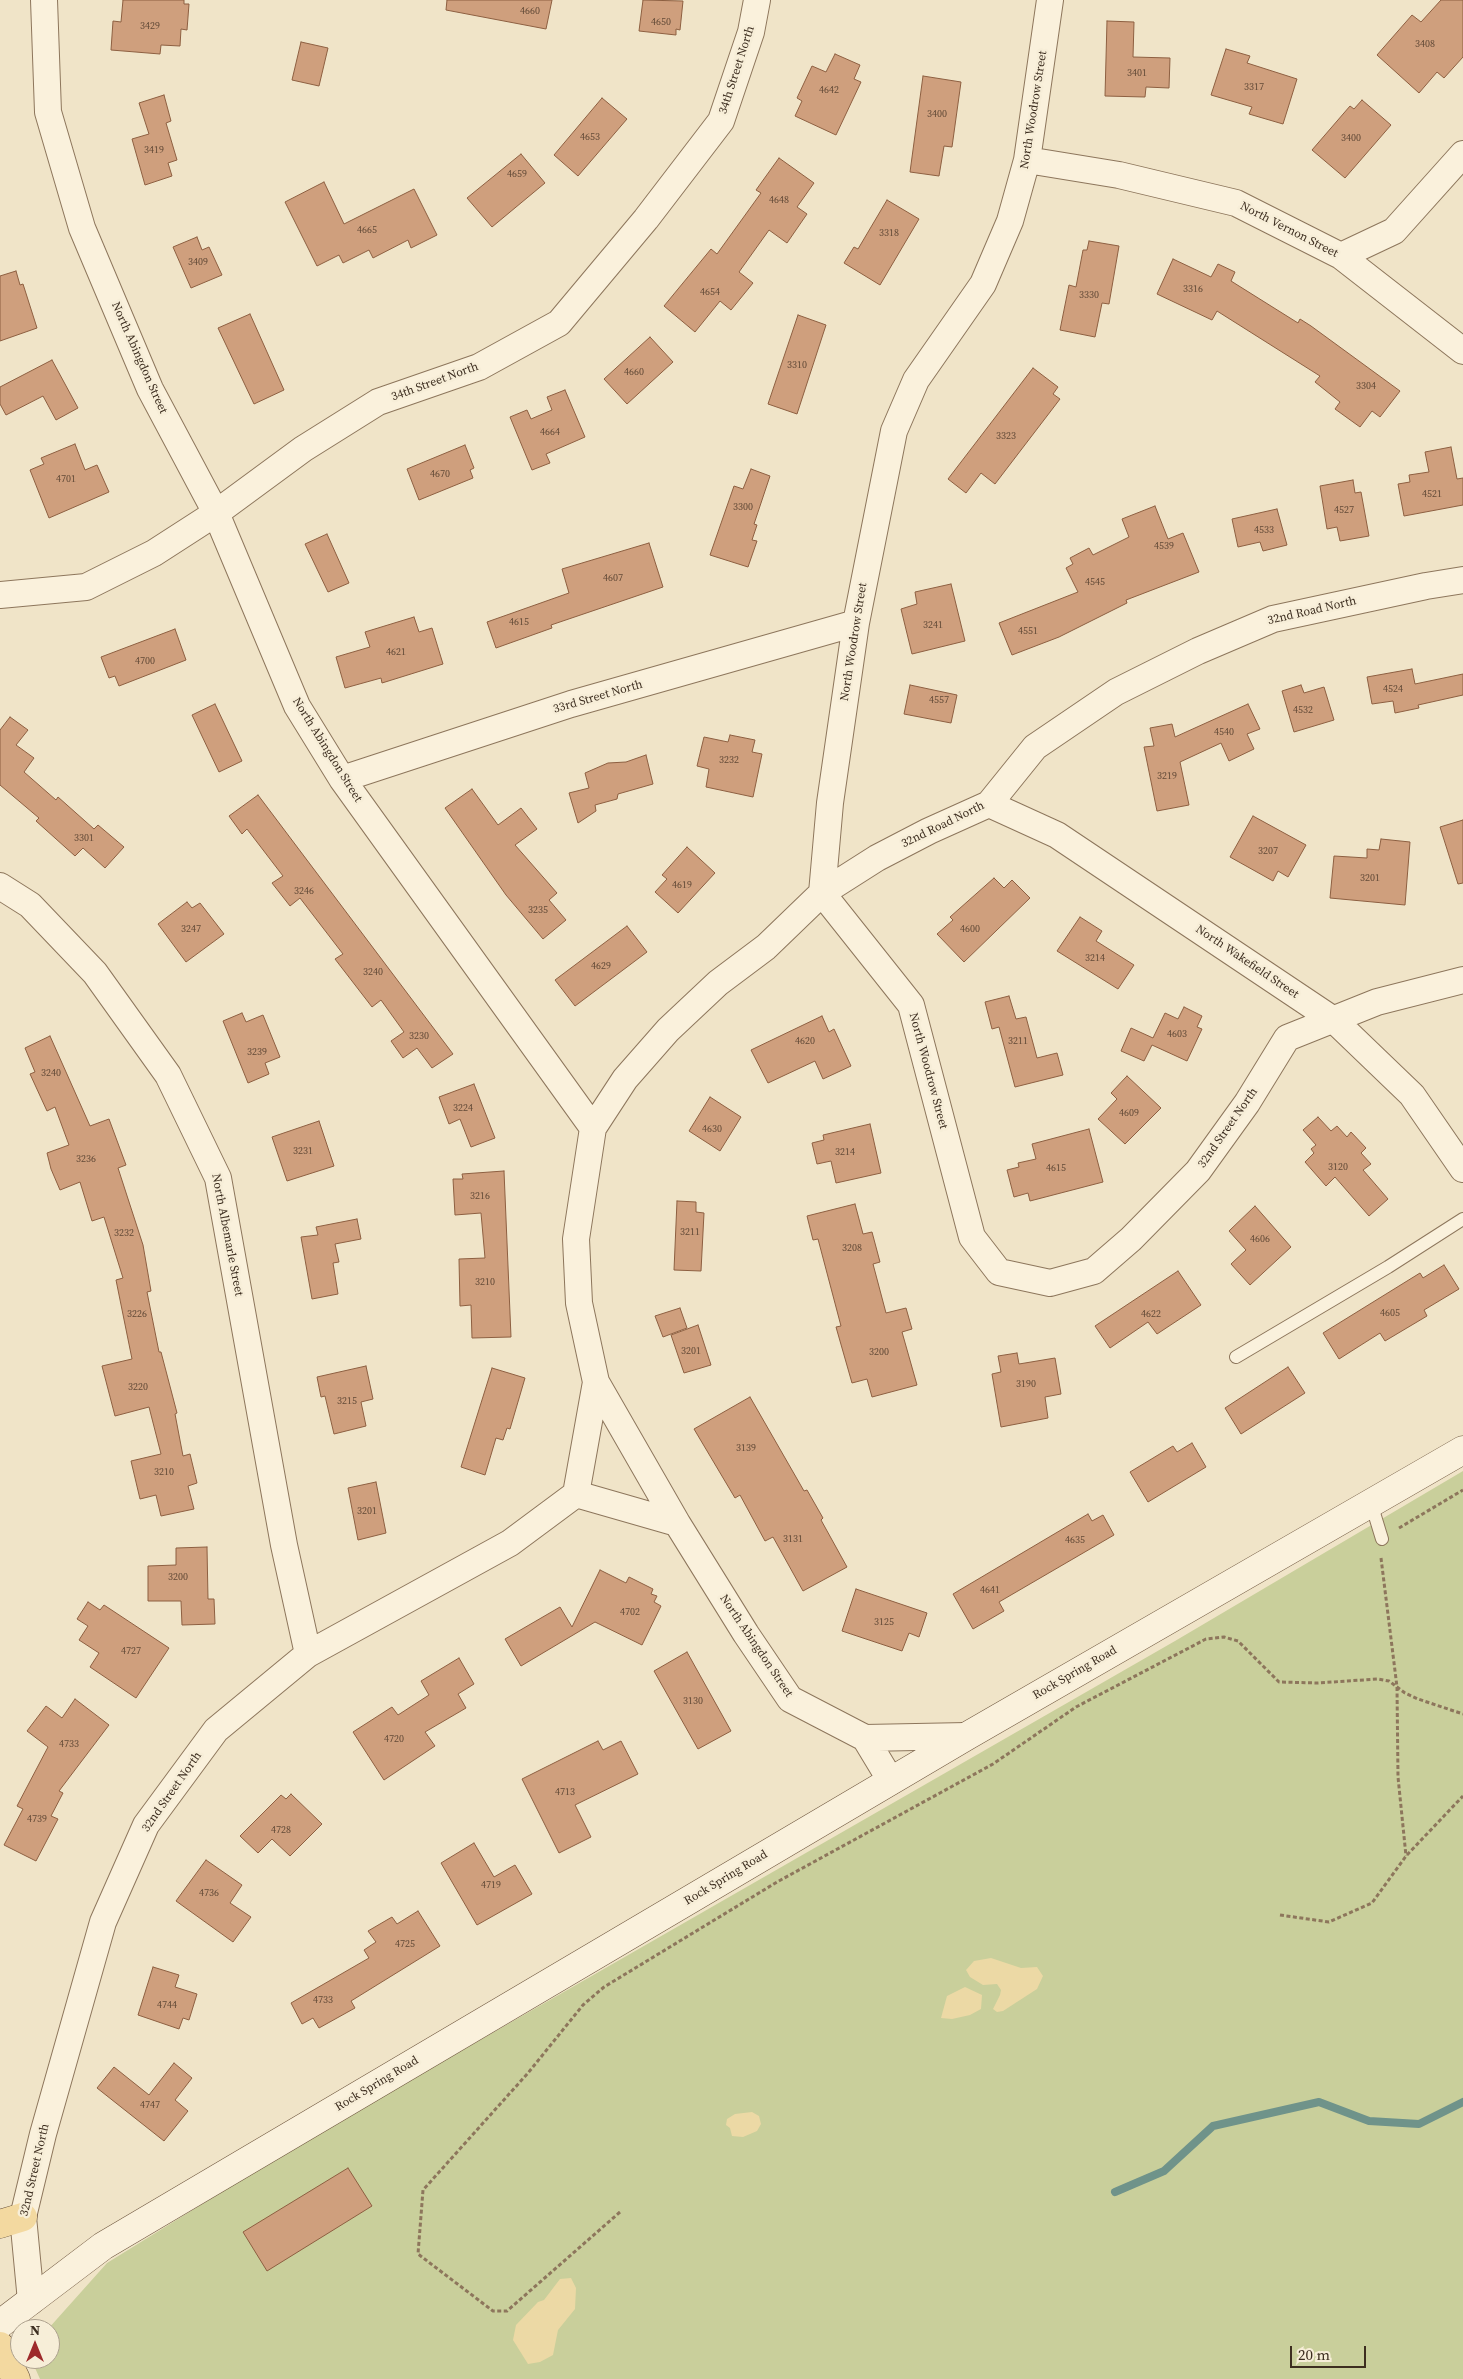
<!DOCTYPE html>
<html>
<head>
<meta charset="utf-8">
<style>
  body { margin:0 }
  #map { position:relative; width:1463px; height:2379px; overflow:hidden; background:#f0e4c8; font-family:"Source Serif 4",serif }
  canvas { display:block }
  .north { position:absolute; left:10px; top:2319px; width:50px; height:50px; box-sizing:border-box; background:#f7eed8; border:1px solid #ada18e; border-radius:50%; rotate:0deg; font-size:14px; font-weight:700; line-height:20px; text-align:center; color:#3d2e20 }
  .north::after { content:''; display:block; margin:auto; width:18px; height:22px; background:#9e2a2b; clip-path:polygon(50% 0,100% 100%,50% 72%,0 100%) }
  .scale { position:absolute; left:1290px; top:2346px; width:76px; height:22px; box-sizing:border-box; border:2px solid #3d2e20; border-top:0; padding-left:6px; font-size:15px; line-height:18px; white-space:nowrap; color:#3d2e20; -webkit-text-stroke:4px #f7eed8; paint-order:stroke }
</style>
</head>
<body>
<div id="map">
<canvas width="1463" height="2379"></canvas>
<div class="north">N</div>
<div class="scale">20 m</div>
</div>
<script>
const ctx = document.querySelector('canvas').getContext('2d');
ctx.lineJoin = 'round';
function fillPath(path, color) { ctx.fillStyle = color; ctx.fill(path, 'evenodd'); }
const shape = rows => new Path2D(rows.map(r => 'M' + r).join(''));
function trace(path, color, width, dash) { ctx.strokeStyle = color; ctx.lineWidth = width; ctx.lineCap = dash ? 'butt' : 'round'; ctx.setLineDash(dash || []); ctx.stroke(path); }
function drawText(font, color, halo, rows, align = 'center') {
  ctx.font = font + ' "Source Serif 4",serif'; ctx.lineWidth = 5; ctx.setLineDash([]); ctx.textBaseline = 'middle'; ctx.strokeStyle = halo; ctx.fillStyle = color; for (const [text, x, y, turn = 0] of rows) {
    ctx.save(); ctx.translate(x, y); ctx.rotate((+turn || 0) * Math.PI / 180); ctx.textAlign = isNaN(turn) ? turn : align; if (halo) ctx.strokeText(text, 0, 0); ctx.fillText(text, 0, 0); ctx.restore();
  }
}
fillPath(shape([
  [1463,1471,1463,2379,40,2379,31,2359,50,2359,50,2329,48,2329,107,2263,299,2144,1175,1641]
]), '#c9cf9b');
fillPath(shape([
  [991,1958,1021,1968,1037,1967,1043,1976,1037,1989,1003,2011,997,2012,993,2009,1000,1995,1001,1990,997,1984,983,1985,970,1977,966,1970,974,1961],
  [965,1987,982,1995,981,2009,970,2015,952,2019,941,2018,947,1996],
  [752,2112,759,2116,761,2124,757,2131,743,2137,732,2136,730,2128,726,2125,727,2119,735,2114],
  [571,2278,576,2288,575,2309,558,2330,553,2355,540,2362,528,2364,513,2340,516,2325,538,2302,544,2300,560,2279]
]), '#ecd9a5');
trace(shape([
  [1115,2192,1164,2171,1213,2126,1319,2102,1369,2121,1419,2124,1463,2102]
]), '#6f938a', 8);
const building = shape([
  [123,0,184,0,184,4,189,4,187,30,181,29,180,46,161,45,160,54,111,50,113,21,121,22,123,0],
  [447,0,552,0,546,29,446,10,447,0],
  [643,0,683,1,680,30,676,29,676,35,639,31,643,0],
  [1441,0,1463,0,1463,57,1444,78,1437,72,1419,93,1377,55,1412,15,1421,22,1441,0],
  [1107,21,1134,22,1133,57,1170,58,1169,88,1146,87,1145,97,1105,96,1107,21],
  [301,42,328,48,319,86,292,80,301,42],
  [1226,49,1250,56,1247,63,1297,79,1283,124,1249,114,1252,107,1211,95,1226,49],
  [835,54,860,65,854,79,861,82,836,135,795,116,802,101,797,98,812,66,826,72,835,54],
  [923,76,961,82,952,147,944,146,939,176,910,172,923,76],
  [164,95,171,121,166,123,177,160,168,163,172,176,145,185,132,139,149,134,139,103,164,95],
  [602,98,627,119,578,176,554,155,602,98],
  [1362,100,1391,125,1345,178,1312,150,1350,106,1354,109,1362,100],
  [521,154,545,183,492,227,467,198,521,154],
  [779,158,814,183,797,207,807,214,787,243,769,230,739,272,753,283,731,310,720,301,695,332,664,306,711,249,717,254,761,193,756,190,779,158],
  [324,182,344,224,414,189,437,235,411,248,408,240,373,258,369,250,343,263,339,255,317,266,285,202,324,182],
  [887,200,919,219,880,285,844,263,854,247,858,249,887,200],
  [197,237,202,250,209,247,222,275,191,288,173,247,197,237],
  [1089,241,1119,246,1109,304,1102,303,1095,337,1060,330,1069,285,1076,287,1083,250,1087,250,1089,241],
  [1173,259,1211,277,1218,264,1235,272,1231,281,1298,323,1300,319,1311,326,1400,391,1380,417,1372,411,1360,427,1335,409,1340,402,1315,382,1320,376,1217,311,1212,320,1157,294,1173,259],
  [16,271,20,285,23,284,37,328,0,341,0,276,16,271],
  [250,314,284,390,254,404,218,328,250,314],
  [798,315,826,325,797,414,768,404,798,315],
  [650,337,673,362,627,404,604,379,650,337],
  [52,360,78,408,56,420,43,396,6,415,0,404,0,387,52,360],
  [1033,368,1058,387,1053,394,1060,399,995,484,981,473,966,493,948,479,1033,368],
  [565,390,585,437,546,454,550,463,532,470,510,417,527,410,531,419,552,410,547,397,565,390],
  [75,444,85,470,97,465,109,492,49,518,30,470,44,464,41,458,75,444],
  [465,445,474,468,470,470,473,478,419,500,407,469,465,445],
  [1451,447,1457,479,1463,478,1463,505,1404,516,1398,484,1410,482,1409,475,1429,472,1425,452,1451,447],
  [751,469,770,476,754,524,757,525,752,540,757,541,748,567,710,555,734,486,743,489,751,469],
  [1353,480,1355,493,1361,492,1369,536,1340,541,1337,527,1327,529,1320,486,1353,480],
  [1155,506,1168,539,1183,533,1199,572,1126,600,1127,603,1059,637,1012,655,999,623,1078,592,1066,568,1073,564,1070,558,1089,548,1093,555,1129,537,1122,519,1155,506],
  [1277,509,1287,545,1263,551,1260,542,1238,547,1232,519,1277,509],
  [327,534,349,583,328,592,305,544,327,534],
  [649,543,663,587,551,625,552,628,496,648,487,622,569,593,562,569,649,543],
  [951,584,965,641,912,654,901,609,917,604,915,592,951,584],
  [414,617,419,632,432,628,443,664,382,683,381,678,345,688,336,657,370,647,365,632,414,617],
  [175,629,186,660,119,686,115,676,109,678,101,657,175,629],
  [1412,669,1415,684,1463,674,1463,695,1418,705,1419,708,1395,713,1393,701,1372,704,1367,677,1412,669],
  [910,685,957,695,951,723,904,714,910,685],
  [1301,685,1304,693,1324,687,1334,720,1294,732,1282,691,1301,685],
  [215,704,242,761,219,772,192,715,215,704],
  [1248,704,1260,729,1247,734,1254,749,1229,761,1221,743,1180,762,1189,805,1157,811,1144,747,1154,746,1150,728,1172,724,1175,737,1248,704],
  [10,717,28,730,16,745,34,758,24,772,56,800,58,797,94,829,98,825,124,847,105,868,83,848,75,856,36,821,39,818,0,785,0,730,10,717],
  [730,735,755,740,752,752,762,754,753,797,706,787,709,769,697,766,704,737,728,742,730,735],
  [646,755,653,784,618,794,617,799,595,805,596,811,578,823,569,793,589,788,585,773,608,763,626,762,646,755],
  [472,789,498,825,521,808,537,829,515,845,557,893,549,900,566,920,543,939,506,895,445,808,472,789],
  [258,795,453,1054,432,1068,417,1048,403,1058,391,1041,404,1032,381,1000,372,1007,335,959,343,954,300,898,290,906,272,883,283,876,247,829,242,834,229,816,258,795],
  [1253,816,1306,845,1288,877,1278,871,1273,881,1230,857,1253,816],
  [1463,820,1463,883,1458,884,1440,827,1463,820],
  [1381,839,1410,842,1405,905,1330,898,1334,856,1367,858,1367,849,1379,850,1381,839],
  [687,847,715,873,678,913,655,892,667,879,662,875,687,847],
  [994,878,1004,888,1012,880,1030,898,964,962,937,934,953,920,950,917,994,878],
  [187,902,192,908,200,903,224,934,186,962,158,924,187,902],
  [1080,917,1102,931,1096,941,1134,965,1118,989,1057,951,1080,917],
  [627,926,647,952,575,1006,555,980,627,926],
  [1009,996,1016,1019,1026,1017,1037,1058,1057,1053,1063,1075,1015,1087,999,1027,992,1029,985,1002,1009,996],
  [1184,1007,1202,1016,1197,1027,1202,1029,1187,1061,1152,1045,1144,1061,1121,1051,1131,1028,1153,1038,1165,1013,1178,1019,1184,1007],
  [242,1013,246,1022,263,1015,280,1057,265,1063,269,1074,248,1083,223,1021,242,1013],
  [822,1016,829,1032,834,1029,851,1066,823,1079,815,1061,768,1083,751,1050,822,1016],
  [50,1036,90,1126,109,1119,126,1165,118,1168,143,1245,151,1291,147,1292,159,1352,161,1352,177,1413,175,1414,183,1456,190,1454,197,1483,188,1486,194,1509,161,1516,156,1495,140,1499,131,1461,161,1454,149,1407,115,1416,102,1366,132,1359,116,1280,123,1278,104,1217,92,1221,80,1182,60,1190,51,1169,47,1153,69,1145,55,1107,47,1111,30,1074,35,1072,25,1048,50,1036],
  [1127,1076,1161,1108,1125,1144,1098,1119,1117,1099,1111,1093,1127,1076],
  [474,1084,495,1138,471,1147,460,1119,449,1124,439,1097,474,1084],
  [710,1097,741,1117,720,1151,689,1131,710,1097],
  [1318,1117,1331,1131,1337,1126,1347,1137,1351,1132,1366,1148,1361,1153,1371,1164,1363,1170,1388,1199,1369,1216,1335,1177,1326,1186,1305,1162,1314,1153,1311,1149,1316,1145,1303,1130,1318,1117],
  [319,1121,334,1166,287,1181,272,1137,319,1121],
  [870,1124,881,1173,836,1183,831,1161,817,1164,812,1143,824,1140,823,1135,870,1124],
  [1089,1129,1103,1182,1030,1201,1028,1193,1014,1197,1007,1170,1019,1167,1018,1163,1036,1159,1032,1144,1089,1129],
  [504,1171,511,1337,472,1338,471,1305,460,1306,459,1259,485,1258,481,1213,455,1215,453,1179,463,1179,462,1174,504,1171],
  [677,1201,696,1202,696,1212,704,1213,701,1271,674,1270,677,1201],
  [855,1204,863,1234,872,1232,880,1262,873,1264,886,1313,906,1308,912,1329,902,1332,917,1385,872,1397,867,1379,852,1383,836,1327,841,1326,818,1239,813,1240,807,1216,855,1204],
  [1255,1206,1291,1247,1250,1285,1231,1264,1246,1250,1229,1231,1255,1206],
  [357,1219,361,1239,335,1244,339,1262,333,1263,338,1294,312,1299,301,1237,318,1235,316,1227,357,1219],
  [1444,1265,1459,1289,1424,1310,1427,1316,1385,1341,1380,1333,1339,1359,1323,1333,1420,1273,1423,1278,1444,1265],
  [1178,1271,1201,1305,1157,1334,1148,1322,1110,1348,1095,1326,1178,1271],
  [680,1308,687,1328,663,1337,655,1316,680,1308],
  [698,1325,711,1365,684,1373,671,1335,698,1325],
  [1017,1353,1019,1364,1055,1358,1061,1394,1045,1397,1048,1418,1001,1427,992,1374,1001,1372,998,1356,1017,1353],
  [366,1366,373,1399,361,1402,366,1426,334,1434,325,1396,321,1397,317,1377,366,1366],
  [1288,1367,1305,1393,1241,1434,1225,1408,1288,1367],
  [492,1368,525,1378,510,1429,507,1428,503,1440,496,1438,485,1475,461,1467,492,1368],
  [750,1397,804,1491,807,1490,823,1518,821,1520,847,1567,803,1591,773,1537,765,1541,740,1495,735,1498,694,1429,750,1397],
  [1192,1443,1206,1467,1148,1502,1130,1472,1173,1446,1177,1452,1192,1443],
  [376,1482,386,1533,358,1540,348,1488,376,1482],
  [1088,1514,1092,1521,1103,1515,1114,1535,999,1602,1004,1611,973,1629,953,1594,1088,1514],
  [207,1547,208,1599,214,1599,215,1624,182,1625,181,1601,148,1601,148,1566,176,1565,176,1548,207,1547],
  [600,1570,626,1583,629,1577,653,1589,651,1594,657,1596,654,1602,661,1606,642,1645,595,1622,521,1666,505,1639,560,1607,572,1627,600,1570],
  [856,1589,927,1613,919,1637,909,1633,902,1651,842,1631,856,1589],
  [88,1602,100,1610,104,1605,169,1648,136,1698,90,1667,99,1653,79,1640,88,1626,77,1619,88,1602],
  [687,1652,731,1731,698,1749,654,1671,687,1652],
  [459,1658,474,1684,458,1694,466,1708,425,1732,435,1746,384,1780,353,1732,392,1707,398,1715,429,1695,421,1681,459,1658],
  [75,1699,109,1725,59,1791,63,1793,51,1816,58,1819,36,1861,4,1845,23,1809,17,1806,48,1747,27,1731,46,1706,62,1718,75,1699],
  [598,1741,603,1750,621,1741,638,1774,575,1805,591,1837,559,1853,522,1779,598,1741],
  [291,1794,322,1824,290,1856,272,1839,258,1853,240,1836,281,1795,286,1799,291,1794],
  [474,1843,494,1877,515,1865,532,1894,477,1925,441,1863,474,1843],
  [206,1860,242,1885,230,1903,251,1917,233,1942,176,1901,206,1860],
  [418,1911,440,1946,351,2001,355,2008,319,2028,313,2018,302,2024,291,2003,369,1958,364,1950,376,1942,368,1931,392,1917,397,1924,418,1911],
  [153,1967,179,1975,175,1987,197,1994,189,2020,183,2018,179,2029,138,2015,153,1967],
  [174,2063,192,2078,175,2100,188,2111,164,2141,97,2088,114,2067,149,2095,174,2063],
  [348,2168,372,2206,267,2271,243,2232,348,2168]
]);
fillPath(building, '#cf9f7d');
trace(building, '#8d5f41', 1);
const lane = shape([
  [1236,1357,1388,1267,1463,1219],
  [1371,1503,1382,1539]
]);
const street = shape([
  [44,0,48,112,82,228,150,389,216,513,297,706,342,779,593,1128],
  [1050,0,1027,160,1010,221,983,284,916,380,894,431,856,623,830,803,822,893,911,1005,972,1237,999,1272,1050,1283,1094,1271,1131,1239,1198,1171,1247,1103,1287,1038,1377,1002,1463,980],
  [1027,160,1119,175,1236,203,1341,256,1463,351],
  [1341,256,1394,231,1463,154],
  [0,595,86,587,154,553,216,513,303,449,378,402,479,367,559,323,646,219,721,121,751,32,757,0],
  [342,779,571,704,856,623],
  [989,804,1057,835,1335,1021,1412,1095,1463,1169],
  [0,886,30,905,95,973,168,1075,218,1178,284,1545,308,1654],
  [596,1382,677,1523],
  [967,1736,865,1738,790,1699,746,1634,677,1523,576,1494,596,1382,579,1303,576,1239,593,1128,625,1079,668,1030,718,983,766,947,822,893,877,858,929,831,989,804,1035,747,1116,692,1198,651,1273,619,1426,586,1463,580],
  [865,1738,891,1781],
  [31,2301,23,2217,43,2134,103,1922,146,1825,216,1730,308,1654,510,1543,576,1494]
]);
const secondary = shape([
  [0,2324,103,2246,967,1736,1463,1450]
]);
const primary = shape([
  [0,2224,23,2217],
  [0,2346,16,2379]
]);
trace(lane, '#8d765c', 14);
trace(street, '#8d765c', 28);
trace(secondary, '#6f573f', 29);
trace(primary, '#5b4430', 29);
trace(shape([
  [1399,1528,1463,1490],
  [1381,1558,1397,1687,1398,1777,1406,1856],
  [1280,1915,1329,1922,1372,1903,1406,1856,1463,1796],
  [620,2212,507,2311,493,2311,418,2254,423,2190,528,2073,583,2005,604,1987,777,1882,993,1764,1076,1707,1206,1639,1224,1637,1238,1641,1279,1682,1317,1683,1378,1679,1389,1681,1405,1693,1418,1699,1463,1714]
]), '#8d765c', 3, [4, 2.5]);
trace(lane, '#faf1dc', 12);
trace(street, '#faf1dc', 26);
trace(secondary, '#faf1dc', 28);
trace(primary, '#f3d9a0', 28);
drawText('10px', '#624a37', null, [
  ["4660",530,11],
  ["4650",661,22],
  ["3429",150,26],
  ["3408",1425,44],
  ["3401",1137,73],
  ["3317",1254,87],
  ["4642",829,90],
  ["3400",937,114],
  ["4653",590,137],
  ["3400",1351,138],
  ["3419",154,150],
  ["4659",517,174],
  ["4648",779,200],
  ["4665",367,230],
  ["3318",889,233],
  ["3409",198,262],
  ["3316",1193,289],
  ["4654",710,292],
  ["3330",1089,295],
  ["3310",797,365],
  ["4660",634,372],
  ["3304",1366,386],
  ["4664",550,432],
  ["3323",1006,436],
  ["4670",440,474],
  ["4701",66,479],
  ["4521",1432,494],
  ["3300",743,507],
  ["4527",1344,510],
  ["4533",1264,530],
  ["4539",1164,546],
  ["4607",613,578],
  ["4545",1095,582],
  ["4615",519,622],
  ["3241",933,625],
  ["4551",1028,631],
  ["4621",396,652],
  ["4700",145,661],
  ["4524",1393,689],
  ["4557",939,700],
  ["4532",1303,710],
  ["4540",1224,732],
  ["3232",729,760],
  ["3219",1167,776],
  ["3301",84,838],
  ["3207",1268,851],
  ["3201",1370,878],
  ["4619",682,885],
  ["3246",304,891],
  ["3235",538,910],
  ["3247",191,929],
  ["4600",970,929],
  ["3214",1095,958],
  ["4629",601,966],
  ["3240",373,972],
  ["4603",1177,1034],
  ["3230",419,1036],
  ["4620",805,1041],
  ["3211",1018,1041],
  ["3239",257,1052],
  ["3240",51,1073],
  ["3224",463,1108],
  ["4609",1129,1113],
  ["4630",712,1129],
  ["3231",303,1151],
  ["3214",845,1152],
  ["3236",86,1159],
  ["3120",1338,1167],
  ["4615",1056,1168],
  ["3216",480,1196],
  ["3211",690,1232],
  ["3232",124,1233],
  ["4606",1260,1239],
  ["3208",852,1248],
  ["3210",485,1282],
  ["4605",1390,1313],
  ["3226",137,1314],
  ["4622",1151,1314],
  ["3201",691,1351],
  ["3200",879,1352],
  ["3190",1026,1384],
  ["3220",138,1387],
  ["3215",347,1401],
  ["3139",746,1448],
  ["3210",164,1472],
  ["3201",367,1511],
  ["3131",793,1539],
  ["4635",1075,1540],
  ["3200",178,1577],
  ["4641",990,1590],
  ["4702",630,1612],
  ["3125",884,1622],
  ["4727",131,1651],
  ["3130",693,1701],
  ["4720",394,1739],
  ["4733",69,1744],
  ["4713",565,1792],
  ["4739",37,1819],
  ["4728",281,1830],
  ["4719",491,1885],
  ["4736",209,1893],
  ["4725",405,1944],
  ["4733",323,2000],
  ["4744",167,2005],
  ["4747",150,2105]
]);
drawText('12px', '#3d2e20', '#f7eed8', [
  ["34th Street North",737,70,-72],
  ["North Woodrow Street",1034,110,-81],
  ["North Vernon Street",1289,230,27],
  ["North Abingdon Street",139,358,66],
  ["34th Street North",435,382,-20],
  ["32nd Road North",1312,611,-13],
  ["North Woodrow Street",854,642,-81],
  ["33rd Street North",598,697,-16],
  ["North Abingdon Street",327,750,58],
  ["32nd Road North",943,825,-26],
  ["North Wakefield Street",1247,962,34],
  ["North Woodrow Street",928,1071,75],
  ["32nd Street North",1228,1128,-55],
  ["North Albemarle Street",227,1235,79],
  ["North Abingdon Street",756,1646,56],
  ["Rock Spring Road",1075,1673,-30],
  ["32nd Street North",172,1792,-55],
  ["Rock Spring Road",726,1878,-31],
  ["Rock Spring Road",377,2084,-31],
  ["32nd Street North",35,2170,-77]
]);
</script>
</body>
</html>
